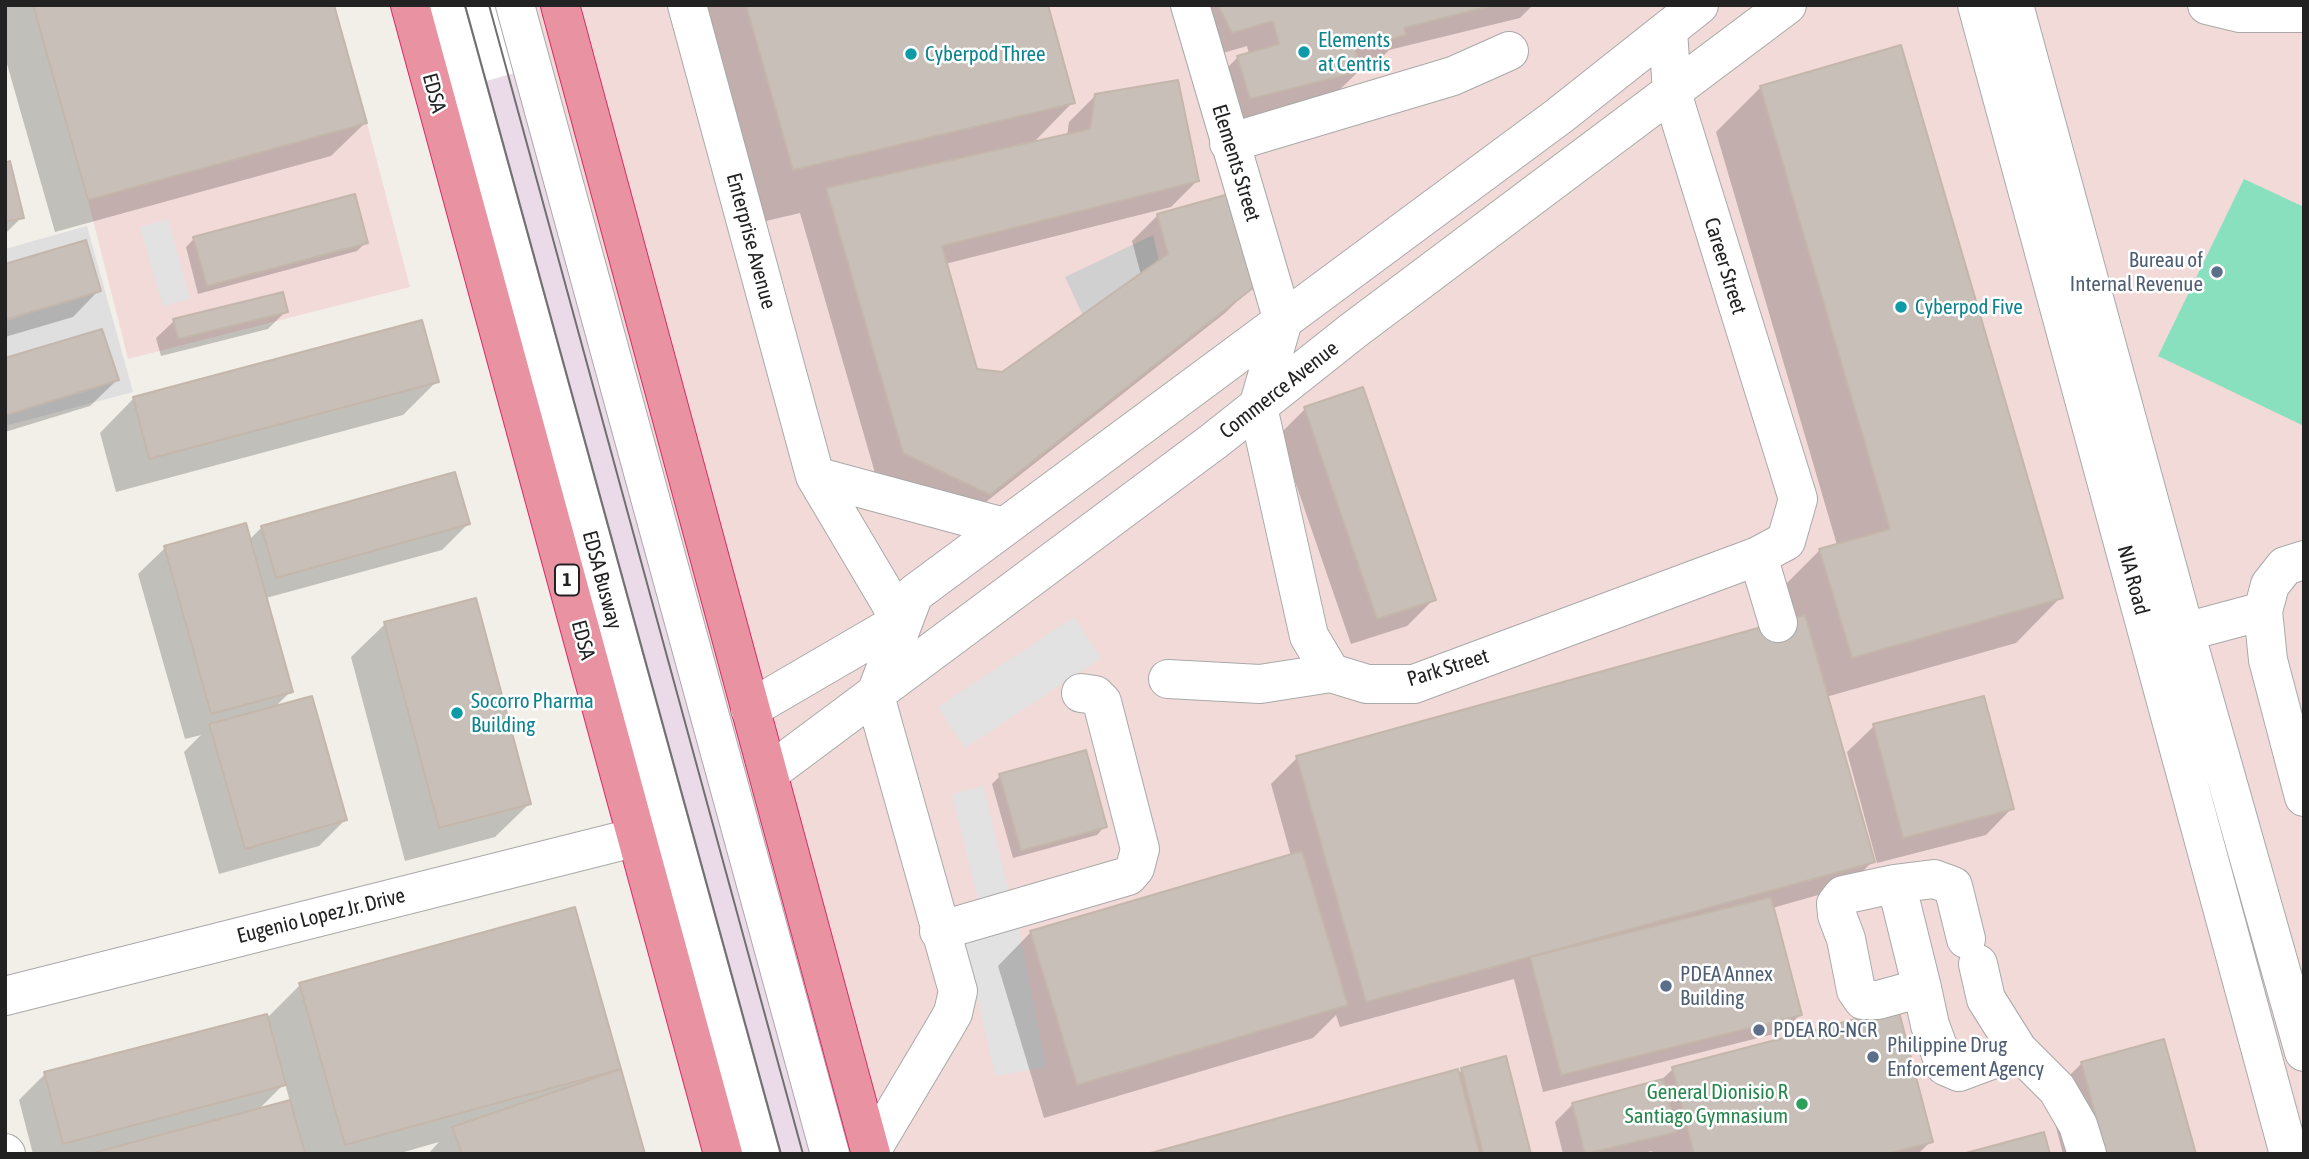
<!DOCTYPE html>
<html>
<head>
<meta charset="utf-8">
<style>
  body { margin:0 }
  #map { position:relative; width:2309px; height:1159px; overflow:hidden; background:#f2efe9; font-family:"Asap Condensed",sans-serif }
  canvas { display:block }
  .frame { position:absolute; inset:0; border:7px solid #222; pointer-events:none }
</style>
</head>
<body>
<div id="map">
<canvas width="2309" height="1159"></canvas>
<div class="frame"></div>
</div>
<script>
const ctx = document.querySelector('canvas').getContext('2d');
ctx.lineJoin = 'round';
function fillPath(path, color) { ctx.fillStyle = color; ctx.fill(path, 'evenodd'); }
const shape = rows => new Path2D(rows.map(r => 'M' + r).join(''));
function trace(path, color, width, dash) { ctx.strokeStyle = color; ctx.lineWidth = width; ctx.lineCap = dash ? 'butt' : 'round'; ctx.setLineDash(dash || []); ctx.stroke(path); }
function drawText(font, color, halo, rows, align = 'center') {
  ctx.font = font + ' "Asap Condensed",sans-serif'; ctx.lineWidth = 5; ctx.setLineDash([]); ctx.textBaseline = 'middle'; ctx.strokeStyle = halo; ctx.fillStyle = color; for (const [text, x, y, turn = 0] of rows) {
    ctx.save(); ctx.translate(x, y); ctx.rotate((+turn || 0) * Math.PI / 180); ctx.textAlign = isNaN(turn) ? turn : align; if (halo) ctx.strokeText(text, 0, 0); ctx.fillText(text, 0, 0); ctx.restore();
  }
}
fillPath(shape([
  [87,226,133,392,5,426,5,249]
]), '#e0dfdf');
fillPath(shape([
  [477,5,2304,5,2304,1154,792,1154],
  [367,123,410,287,128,359,88,200]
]), '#f2dad9');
fillPath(shape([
  [518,72,814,1154,769,1154,475,84]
]), '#ebdbe8');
fillPath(shape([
  [1153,235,1172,316,1105,363,1065,277]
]), '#d0d0d0');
fillPath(shape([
  [2244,179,2304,207,2304,426,2158,356]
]), '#88e0be');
fillPath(shape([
  [168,219,190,299,163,306,140,227],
  [1074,617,1101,658,965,748,938,707],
  [983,786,1009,893,978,900,952,794],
  [1019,929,1046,1067,995,1076,965,942]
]), '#e2e2e2');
fillPath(shape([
  [454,5,500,5,518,72,475,84]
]), '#fff');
fillPath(shape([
  [5,5,332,5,365,123,331,156,55,232,5,57],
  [669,5,1046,5,1073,102,1033,143,1067,136,1069,122,1095,96,1197,181,1171,207,945,264,975,370,1002,374,1141,275,1132,241,1158,215,1252,287,1225,313,963,520,877,480,800,213,732,229],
  [1183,5,1533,5,1520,18,1389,50,1378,61,1358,66,1360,70,1333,96,1224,124,1211,84,1238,57,1249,54,1247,46,1206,58],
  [1761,87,2061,597,2016,643,1826,697,1873,861,1847,887,1772,908,1800,1015,1782,1032,1543,1092,1514,979,1340,1027,1336,1015,1313,1038,1044,1118,998,966,1031,932,1291,856,1271,784,1297,758,1783,623,1775,595,1820,550,1837,545,1716,132],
  [5,164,22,217,5,234],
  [194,239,366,242,357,251,198,294,186,247],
  [99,290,73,317,5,337,5,321],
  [286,311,268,329,161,356,156,338,174,321],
  [421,322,437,381,403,415,116,492,100,433,133,399],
  [5,360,117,380,90,406,5,432],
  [1305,409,1434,599,1407,626,1351,644,1279,435],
  [468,524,442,550,266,598,291,691,274,708,345,820,319,846,219,874,184,752,201,735,185,739,138,574,165,548,249,540,262,527],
  [385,624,529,804,495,837,405,861,351,657],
  [1874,726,2012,808,1986,835,1877,863,1847,752],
  [1000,776,1105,826,1097,835,1013,858,992,784],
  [574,909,643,1154,428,1154,439,1142,397,1154,33,1154,19,1100,45,1074,266,1019,300,985],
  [285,1083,290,1102,257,1111],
  [2082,1063,2194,1154,2063,1154,2048,1097],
  [1673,1069,1931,1141,1918,1154,1652,1154,1652,1151,1640,1154,1563,1154,1555,1122,1573,1104,1659,1082],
  [1462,1070,1529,1154,1154,1154,1458,1074]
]), '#0003');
const building = shape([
  [33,5,334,5,367,123,88,200,33,5],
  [746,5,1048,5,1075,103,793,170,746,5],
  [1218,5,1494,5,1404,28,1406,35,1355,48,1361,71,1250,99,1237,56,1279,44,1273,21,1232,33,1218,5],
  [1901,45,2063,598,1852,658,1819,549,1890,529,1760,86,1901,45],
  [1178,80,1199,181,942,246,977,369,1002,372,1168,254,1157,214,1229,194,1254,287,990,495,903,453,826,188,1090,129,1095,94,1178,80],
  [10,161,24,218,5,222,5,163,10,161],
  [355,194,368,243,207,286,193,237,355,194],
  [86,240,101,291,5,320,5,264,86,240],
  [283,292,288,312,178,339,173,319,283,292],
  [422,320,439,382,149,459,133,397,422,320],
  [102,329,119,380,6,415,5,358,102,329],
  [1363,387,1436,600,1377,619,1304,407,1363,387],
  [455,472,470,524,276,578,261,526,455,472],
  [246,523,293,692,211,714,164,546,246,523],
  [476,598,531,804,439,828,384,622,476,598],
  [1805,615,1875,862,1366,1002,1296,756,1805,615],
  [312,696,347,820,245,849,209,724,312,696],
  [1984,696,2014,809,1903,838,1873,724,1984,696],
  [1086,750,1107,827,1021,851,999,774,1086,750],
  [1302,851,1348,1005,1077,1085,1030,931,1302,851],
  [1771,897,1802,1015,1561,1075,1530,957,1771,897],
  [575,907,621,1069,345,1145,299,983,575,907],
  [1898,1008,1933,1142,1886,1154,1694,1154,1672,1067,1898,1008],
  [267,1014,286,1085,63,1144,44,1072,267,1014],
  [2164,1039,2196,1154,2106,1154,2081,1062,2164,1039],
  [1506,1056,1531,1154,1483,1154,1461,1068,1506,1056],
  [621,1069,645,1154,462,1154,452,1127,621,1069],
  [1458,1069,1480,1154,1147,1154,1458,1069],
  [1663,1079,1677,1132,1585,1154,1572,1103,1663,1079],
  [290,1100,305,1153,89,1154,290,1100],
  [2044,1132,2050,1154,1962,1154,2044,1132]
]);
fillPath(building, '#c7bfb8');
trace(building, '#c4b6ab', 2);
const minor = shape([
  [444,5,760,1154],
  [515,5,830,1154],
  [687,5,815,476,901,621],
  [1190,5,1283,321,1258,407,1309,636,1331,673,1367,684,1414,684,1758,556,1786,541,1798,499,1672,93,1668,30],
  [1977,5,2289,1154],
  [2014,5,2185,632,2304,1052],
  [2207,5,2240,13,2304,13],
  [1229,143,1453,76,1509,51],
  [815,476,1004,527],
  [1758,556,1778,623],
  [2304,560,2285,566,2270,585,2263,611,2268,660,2304,797],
  [2185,632,2263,611],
  [1168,679,1260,684,1331,673],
  [750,709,901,621],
  [769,773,1214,441,1354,330,1787,5],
  [1894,884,1934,879,1953,886,1966,939],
  [939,931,1128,876,1135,868,1140,849,1102,702,1095,695,1081,693],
  [1978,964,1986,999,2018,1050,2057,1089,2078,1125,2087,1154],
  [1922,988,1878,1000,1863,1000,1856,990,1846,939,1837,915,1836,904,1843,895,1894,884,1901,903,1922,988,1930,1025,1945,1066,1959,1072,2018,1050],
  [5,996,637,837],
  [5,1153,6,1154],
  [870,1153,945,1027,953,1013,958,991,875,696,914,594,1559,116,1699,5]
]);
const highway = shape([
  [410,5,723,1154],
  [560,5,871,1154]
]);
trace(minor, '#a9a9a9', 40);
trace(highway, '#dc2a67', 40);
trace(minor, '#fff', 38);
trace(highway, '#e892a2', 38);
trace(shape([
  [465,5,781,1154],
  [489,5,803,1154]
]), '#707070', 2);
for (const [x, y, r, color] of [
  [1304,52,7,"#0f9aa8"],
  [911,54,7,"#0f9aa8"],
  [2217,272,7,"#5c6f8a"],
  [1901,307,7,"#0f9aa8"],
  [457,713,7,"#0f9aa8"],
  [1666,986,7,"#5c6f8a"],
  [1759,1030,7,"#5c6f8a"],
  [1873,1057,7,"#5c6f8a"],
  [1802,1104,7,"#2e9e5b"]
]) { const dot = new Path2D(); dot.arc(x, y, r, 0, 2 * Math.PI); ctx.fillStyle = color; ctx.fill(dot); trace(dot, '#fff', 2.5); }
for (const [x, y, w] of [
  [567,580,24]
]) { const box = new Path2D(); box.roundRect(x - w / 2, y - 15.5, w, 31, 5); ctx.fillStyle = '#fff'; ctx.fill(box); trace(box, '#222', 2); }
drawText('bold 19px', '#222', null, [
  ["1",567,580]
]);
drawText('21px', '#0d838f', '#fff', [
  ["Elements",1318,40],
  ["at Centris",1318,64],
  ["Cyberpod Three",925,54],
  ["Cyberpod Five",1915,307],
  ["Socorro Pharma",471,701],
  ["Building",471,725]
], 'left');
drawText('21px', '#222', '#fff', [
  ["EDSA",434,93,75],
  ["Elements Street",1236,163,73],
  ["Enterprise Avenue",751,241,75],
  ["Career Street",1725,266,73],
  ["Commerce Avenue",1279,390,-38],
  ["EDSA Busway",602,580,75],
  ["NIA Road",2133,580,75],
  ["EDSA",583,640,75],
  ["Park Street",1448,668,-17],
  ["Eugenio Lopez Jr. Drive",321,916,-14]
]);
drawText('21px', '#4e5e75', '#fff', [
  ["Bureau of",2203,260,"right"],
  ["Internal Revenue",2203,284,"right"],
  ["PDEA Annex",1680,974],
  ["Building",1680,998],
  ["PDEA RO-NCR",1773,1030],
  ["Philippine Drug",1887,1045],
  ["Enforcement Agency",1887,1069]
], 'left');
drawText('21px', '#27864d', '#fff', [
  ["General Dionisio R",1788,1092],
  ["Santiago Gymnasium",1788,1116]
], 'right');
</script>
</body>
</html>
